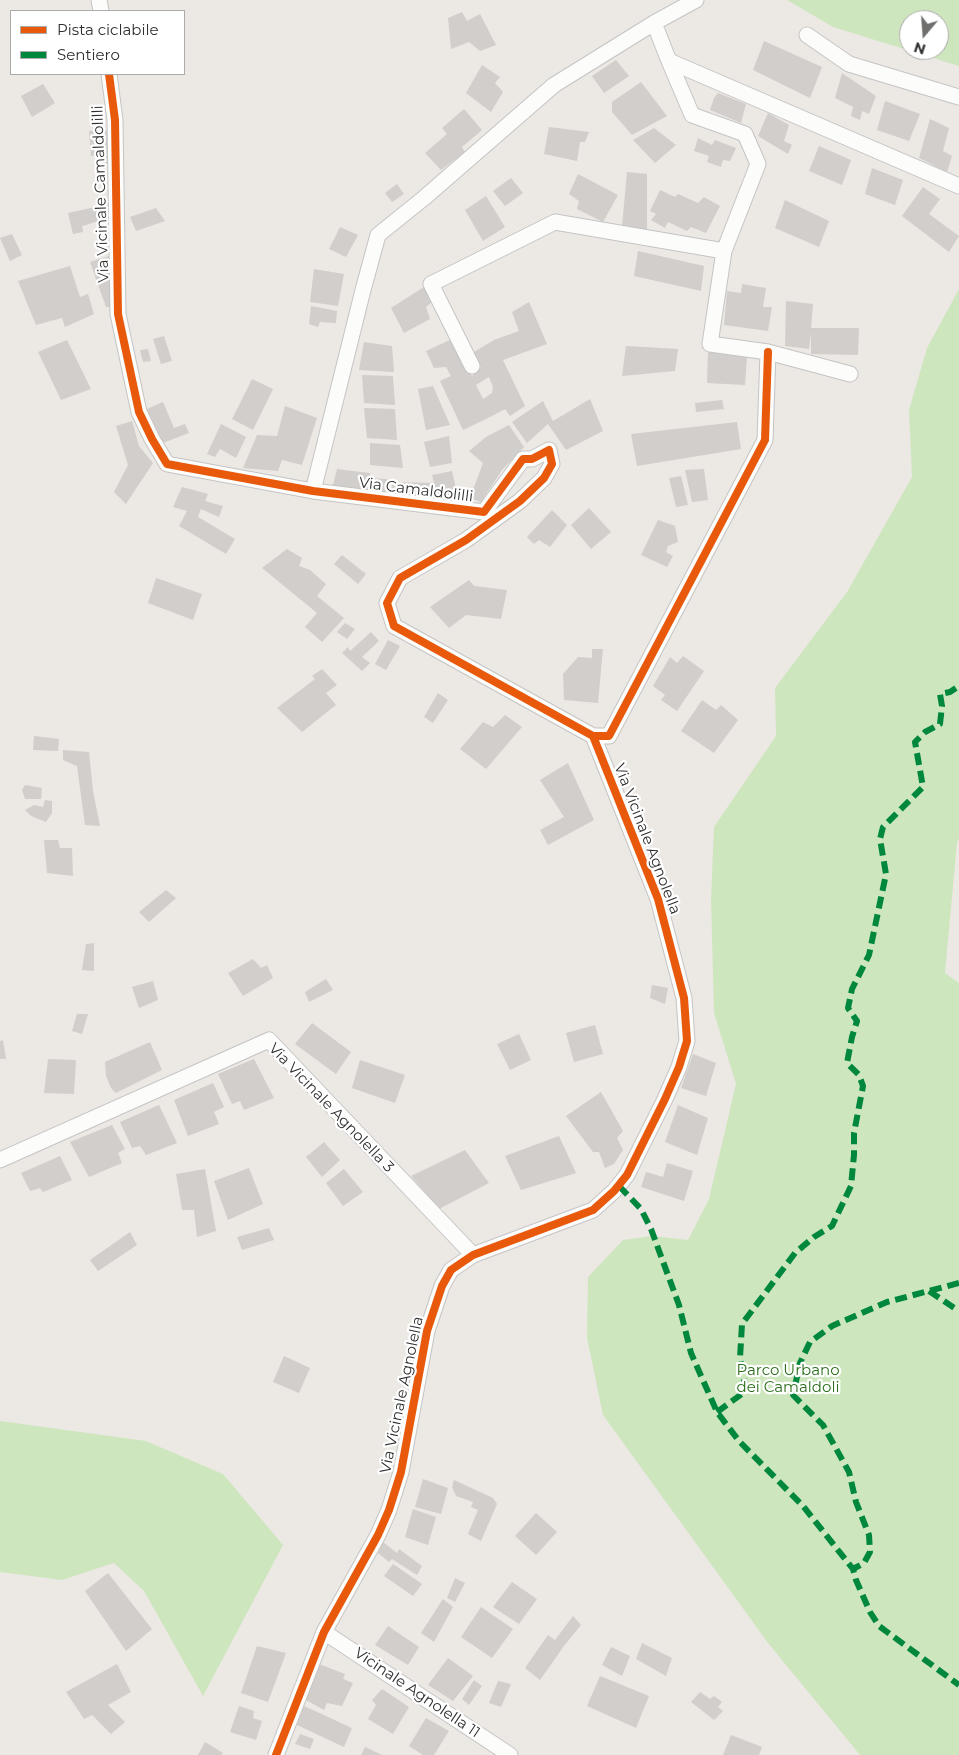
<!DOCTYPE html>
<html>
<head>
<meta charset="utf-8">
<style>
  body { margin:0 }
  #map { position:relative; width:959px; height:1755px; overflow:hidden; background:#ece8e4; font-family:Montserrat,sans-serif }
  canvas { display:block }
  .legend { position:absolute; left:10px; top:10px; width:175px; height:65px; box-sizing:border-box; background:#fff; border:1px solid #ababab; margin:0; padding:6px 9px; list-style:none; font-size:15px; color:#2e2e2e }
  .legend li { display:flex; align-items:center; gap:10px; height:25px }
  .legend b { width:25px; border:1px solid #ababab }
  .north { position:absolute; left:899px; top:10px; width:50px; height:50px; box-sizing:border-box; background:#fff; border:1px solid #ababab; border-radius:50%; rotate:198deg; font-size:14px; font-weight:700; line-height:20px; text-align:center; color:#2e2e2e }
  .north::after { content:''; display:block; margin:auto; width:18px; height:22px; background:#706f6e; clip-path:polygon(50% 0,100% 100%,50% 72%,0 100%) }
</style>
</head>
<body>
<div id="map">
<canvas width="959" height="1755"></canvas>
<ul class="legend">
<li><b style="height:6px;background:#e8590c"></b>Pista ciclabile</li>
<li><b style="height:6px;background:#00873e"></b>Sentiero</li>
</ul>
<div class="north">N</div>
</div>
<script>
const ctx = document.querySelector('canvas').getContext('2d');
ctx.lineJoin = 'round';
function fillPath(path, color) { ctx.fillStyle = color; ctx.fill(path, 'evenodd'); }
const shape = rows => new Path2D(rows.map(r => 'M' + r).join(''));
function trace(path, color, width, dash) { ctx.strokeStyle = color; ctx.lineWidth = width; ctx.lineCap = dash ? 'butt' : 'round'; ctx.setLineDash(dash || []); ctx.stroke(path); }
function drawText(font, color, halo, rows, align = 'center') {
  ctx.font = font + ' Montserrat,sans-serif'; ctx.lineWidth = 4.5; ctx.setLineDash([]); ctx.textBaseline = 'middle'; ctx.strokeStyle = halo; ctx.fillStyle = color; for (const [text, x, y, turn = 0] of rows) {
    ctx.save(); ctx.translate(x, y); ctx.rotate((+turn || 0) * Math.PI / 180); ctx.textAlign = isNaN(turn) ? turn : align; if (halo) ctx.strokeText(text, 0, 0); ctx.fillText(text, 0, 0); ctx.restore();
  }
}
fillPath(shape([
  [787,0,959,0,959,66,833,27],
  [909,20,939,20,939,50,909,50],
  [959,289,959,838,957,843,945,973,959,983,959,1755,860,1755,768,1643,603,1415,587,1338,588,1277,623,1240,652,1236,688,1240,709,1199,736,1084,714,1013,711,899,714,827,776,736,775,688,847,592,912,477,909,410,927,348],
  [0,1421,146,1441,223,1474,283,1545,203,1696,144,1591,114,1563,62,1580,0,1572]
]), '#cee6be');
fillPath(shape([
  [462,12,467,21,480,14,496,45,480,51,469,42,451,49,448,18],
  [764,41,822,67,810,98,753,70],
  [616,60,629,76,604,93,592,76],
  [482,65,500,77,495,83,503,92,491,112,466,93],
  [842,73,876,96,869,114,862,111,860,120,851,116,853,107,835,98],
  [641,82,667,116,632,135,612,112,612,102],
  [43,84,55,103,32,117,21,96],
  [718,93,746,104,741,123,710,110,714,98],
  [885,101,920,114,909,141,877,130],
  [464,109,482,130,462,147,465,152,441,170,425,153,447,134,442,128],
  [768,113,789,125,784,141,792,145,788,154,758,136],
  [930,119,949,128,943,151,952,156,947,172,919,158],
  [549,127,589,132,585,142,580,142,577,161,544,154],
  [654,128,676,145,655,163,633,140],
  [110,130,111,164,102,163,103,155,91,156,89,131],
  [698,138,712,145,715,140,736,148,730,161,723,160,721,167,707,162,709,156,694,151],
  [819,146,851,160,842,185,809,171],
  [872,168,903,180,895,205,865,194],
  [627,172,647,174,647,230,622,226],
  [578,174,618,195,603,222,577,209,579,201,569,194],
  [511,178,523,193,505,206,493,191],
  [397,184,404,194,392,202,385,193],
  [923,187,940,199,929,214,959,236,949,252,902,216],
  [660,190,675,197,678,194,698,203,704,197,720,206,706,233,691,227,687,231,668,222,665,228,651,220,656,214,650,211],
  [486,196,505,227,483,241,465,210],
  [785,200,829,221,819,247,775,228],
  [109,204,109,218,82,226,83,232,73,234,68,213],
  [156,208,165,221,136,231,130,217],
  [340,227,358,235,346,257,329,249],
  [12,234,22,255,10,261,0,238],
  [638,251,704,266,701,291,634,276],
  [109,256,111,307,106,307,90,262],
  [70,266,80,297,88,294,94,314,65,327,62,318,36,325,18,281],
  [314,269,344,274,338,306,310,302],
  [742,284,766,288,763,307,772,307,768,331,724,325,727,291,741,293],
  [424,287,433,301,426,307,430,319,404,333,391,308],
  [786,301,813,304,811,328,859,328,858,355,811,354,811,332,809,349,785,346],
  [529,302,547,344,503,360,525,406,510,416,505,409,492,416,463,430,440,381,451,376,446,367,434,368,426,351,452,339,472,376,481,368,474,352,494,340,519,331,512,312],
  [489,377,493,387,492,393,483,399,476,385],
  [311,306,337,311,336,323,320,322,318,327,309,324],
  [164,336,172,361,161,364,153,339],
  [67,340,91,389,61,400,38,352],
  [364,342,392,346,394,372,359,370],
  [626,346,678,349,675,371,622,376],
  [148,349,151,361,143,362,140,350],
  [708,352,747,357,745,385,707,383],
  [362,375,393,376,395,405,364,403],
  [252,379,273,389,253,430,232,419],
  [433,386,450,425,426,430,418,389],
  [590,399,603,431,566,450,548,424,527,443,512,422,543,401,553,421],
  [722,400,724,409,696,412,695,403],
  [163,402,174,428,185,424,189,433,163,443,147,409],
  [285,406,317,418,302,465,282,460,278,471,243,468,257,435,277,436],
  [364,408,395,409,397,440,367,438],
  [132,421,139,446,153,463,126,504,114,492,128,465,116,426],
  [737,422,741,449,637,466,631,434],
  [221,424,246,437,236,458,220,449,215,457,207,454],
  [509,425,524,447,502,470,481,502,470,498,483,463,469,451,486,437],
  [449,436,452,463,430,467,424,442],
  [370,443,400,445,403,468,370,465],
  [337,469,370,473,370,478,387,479,386,493,333,485],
  [704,469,708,500,692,502,685,470],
  [452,471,458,498,391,493,393,482,434,483,432,475],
  [681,476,688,505,676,507,669,478],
  [182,487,208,494,205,501,223,506,219,517,201,509,198,517,235,539,226,554,179,526,187,511,173,507],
  [589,508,611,532,591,549,571,525],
  [552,510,567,525,550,547,539,540,534,544,527,537],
  [658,520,675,526,678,542,668,546,666,552,673,556,667,567,641,555],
  [287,549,302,558,299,566,310,570,326,584,317,596,344,618,322,642,305,627,317,613,262,568],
  [342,555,366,574,358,584,334,564],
  [156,578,202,594,193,620,148,603],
  [469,580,474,586,507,590,501,619,466,615,449,628,430,607],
  [345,623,355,629,347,639,337,632],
  [371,632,379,641,362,657,370,663,362,671,342,653,348,647,350,651],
  [388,640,400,646,386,670,375,664],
  [592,649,603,649,598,703,564,700,563,674,578,657,592,658],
  [683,656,704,671,677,711,661,700,665,695,653,686,670,657,677,663],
  [322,669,337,685,326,693,336,705,302,732,277,708,315,679,312,676],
  [438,693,448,700,433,723,424,717],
  [702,700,716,710,721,705,738,720,714,753,681,731],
  [505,715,522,727,486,769,460,749,483,722,493,727],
  [34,736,59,739,58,751,33,750],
  [63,750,89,752,93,791,100,826,85,825,77,766,63,760],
  [568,763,594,820,548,845,540,830,564,817,540,780],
  [25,785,42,788,41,799,25,799,22,790],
  [45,800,52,801,52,813,46,822,31,816,25,810,34,805,43,807],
  [44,840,58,840,60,848,72,848,73,876,47,873],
  [166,890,176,898,149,922,139,912],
  [94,943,94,971,82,970,86,944],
  [253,959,261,968,267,965,273,978,243,996,228,973],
  [326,979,333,990,309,1002,305,992],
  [153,981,158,1000,139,1008,132,987],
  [652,985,668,988,665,1004,650,998],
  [77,1014,88,1014,82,1034,72,1031],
  [312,1023,351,1052,336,1074,295,1044],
  [595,1025,603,1054,574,1062,566,1033],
  [519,1034,531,1060,510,1070,497,1044],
  [3,1040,6,1059,0,1059,0,1041],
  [150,1042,162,1070,116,1093,111,1088,106,1076,105,1062],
  [693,1054,716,1063,706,1096,681,1088],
  [48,1059,76,1060,74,1094,44,1093],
  [254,1059,274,1098,244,1110,240,1101,232,1104,218,1074],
  [360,1060,405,1075,395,1103,352,1088],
  [213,1083,224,1107,214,1112,219,1124,188,1136,174,1100],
  [601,1092,623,1131,617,1138,623,1150,614,1164,605,1168,599,1152,593,1152,566,1116],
  [159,1105,177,1143,146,1155,140,1146,132,1148,120,1122],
  [678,1105,708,1118,697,1155,665,1142],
  [112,1125,125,1149,118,1153,122,1163,89,1177,70,1142],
  [559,1136,576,1173,521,1190,505,1156],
  [324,1142,340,1160,322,1177,306,1157],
  [465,1150,489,1183,439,1209,411,1176],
  [60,1156,72,1180,43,1192,40,1188,30,1191,21,1173],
  [667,1163,693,1171,684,1201,641,1187,646,1172,663,1177],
  [249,1168,263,1204,228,1220,214,1181],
  [205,1169,216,1231,197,1237,194,1210,182,1210,176,1174],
  [344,1169,363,1192,343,1206,326,1183],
  [269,1228,274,1240,242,1250,237,1237],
  [130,1232,137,1245,98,1271,90,1260],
  [284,1356,310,1368,299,1393,273,1382],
  [423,1479,448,1488,441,1514,415,1507],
  [454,1480,493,1498,497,1504,481,1541,468,1534,478,1510,471,1507,473,1502,456,1496,452,1487],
  [413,1509,436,1517,428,1545,405,1537],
  [536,1513,557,1532,536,1555,515,1536],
  [383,1542,397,1553,399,1549,422,1566,417,1575,392,1559,389,1562,378,1553],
  [393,1564,422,1584,413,1596,384,1576],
  [108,1573,152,1629,126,1651,85,1591],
  [455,1578,465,1583,455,1602,447,1598],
  [512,1582,537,1599,519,1624,493,1607],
  [443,1599,453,1607,434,1642,421,1633],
  [481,1607,513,1629,492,1658,461,1637],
  [573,1616,581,1625,564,1646,540,1680,525,1668,548,1635,555,1640],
  [388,1626,419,1647,408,1665,375,1645],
  [642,1643,672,1658,666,1676,636,1659],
  [257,1646,286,1653,268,1702,241,1693],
  [611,1647,630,1656,622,1676,602,1665],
  [448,1658,473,1676,453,1701,428,1685],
  [117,1664,131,1692,108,1705,125,1722,111,1734,92,1715,84,1719,66,1692],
  [319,1664,345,1674,343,1679,353,1683,342,1706,327,1703,324,1710,304,1699],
  [600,1676,649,1696,636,1728,587,1706],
  [474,1680,482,1686,469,1705,462,1699],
  [498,1681,511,1684,501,1707,489,1703],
  [382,1689,409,1707,393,1734,368,1719,376,1705,372,1700],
  [700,1692,710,1699,714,1696,722,1702,718,1707,723,1711,714,1720,691,1702],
  [239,1706,254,1711,253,1718,262,1721,256,1740,230,1732],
  [304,1706,352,1728,344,1747,297,1725],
  [426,1718,449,1731,434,1755,423,1755,409,1746],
  [300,1734,314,1739,310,1749,295,1744],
  [731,1735,762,1747,759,1755,723,1755],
  [205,1742,223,1753,221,1755,198,1755],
  [365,1747,382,1755,361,1755]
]), '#d1cecb');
const minor = shape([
  [99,0,101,11],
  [654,23,696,0],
  [807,35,849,64,959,97],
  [669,61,692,115,745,134,758,164,724,251,710,344,768,352,850,374],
  [109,74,115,120,118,314,139,412,152,439,167,464,313,491,484,512,523,459,532,459,549,450,552,464,544,478,520,501,466,540,400,578,387,603,394,626,593,736,609,736,765,440,768,352],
  [472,366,431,284,555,222,724,251],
  [313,491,363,290,378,235,424,198,554,85,654,23,669,61,959,186],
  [0,1160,269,1040,473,1255],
  [324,1632,510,1755],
  [276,1755,324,1632,378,1535,389,1510,401,1472,427,1331,442,1286,451,1270,473,1255,593,1210,614,1191,627,1175,665,1099,679,1067,687,1041,684,998,658,899,593,736]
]);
trace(minor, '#c5c4c5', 17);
trace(minor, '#fcfcfb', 15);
trace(shape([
  [619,1186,641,1209,651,1229,679,1305,691,1353,717,1412,739,1441,803,1506,853,1569],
  [959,1283,887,1302,832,1326,810,1342,800,1363,793,1395,823,1425,849,1472,856,1502,869,1535,870,1552,864,1563,853,1569,856,1580,870,1612,879,1626,959,1685],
  [929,1291,959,1311],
  [717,1412,746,1391,740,1358,742,1324,795,1253,814,1237,832,1226,851,1186,854,1155,854,1133,863,1086,859,1075,847,1063,852,1037,857,1021,848,1008,852,989,869,955,886,874,880,839,883,827,923,787,915,742,925,732,940,724,942,706,940,694,950,692,959,686]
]), '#00873e', 6, [12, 6]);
trace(shape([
  [109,74,115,120,118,314,139,412,152,439,167,464,313,491,484,512,523,459,532,459,549,450,552,464,544,478,520,501,466,540,400,578,387,603,394,626,593,736,609,736,765,440,768,352],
  [276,1755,324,1632,378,1535,389,1510,401,1472,427,1331,442,1286,451,1270,473,1255,593,1210,614,1191,627,1175,665,1099,679,1067,687,1041,684,998,658,899,593,736]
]), '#e8590c', 8);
drawText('15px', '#2e2e2e', '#fff', [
  ["Via Vicinale Camaldolilli",101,194,-92],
  ["Via Camaldolilli",416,490,7],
  ["Via Vicinale Agnolella",647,839,69],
  ["Via Vicinale Agnolella 3",331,1108,46],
  ["Via Vicinale Agnolella",402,1395,-78],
  ["Vicinale Agnolella 11",417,1693,34]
]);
drawText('15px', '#2c6e1b', '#fff', [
  ["Parco Urbano",788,1371],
  ["dei Camaldoli",788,1388]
]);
</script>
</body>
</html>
